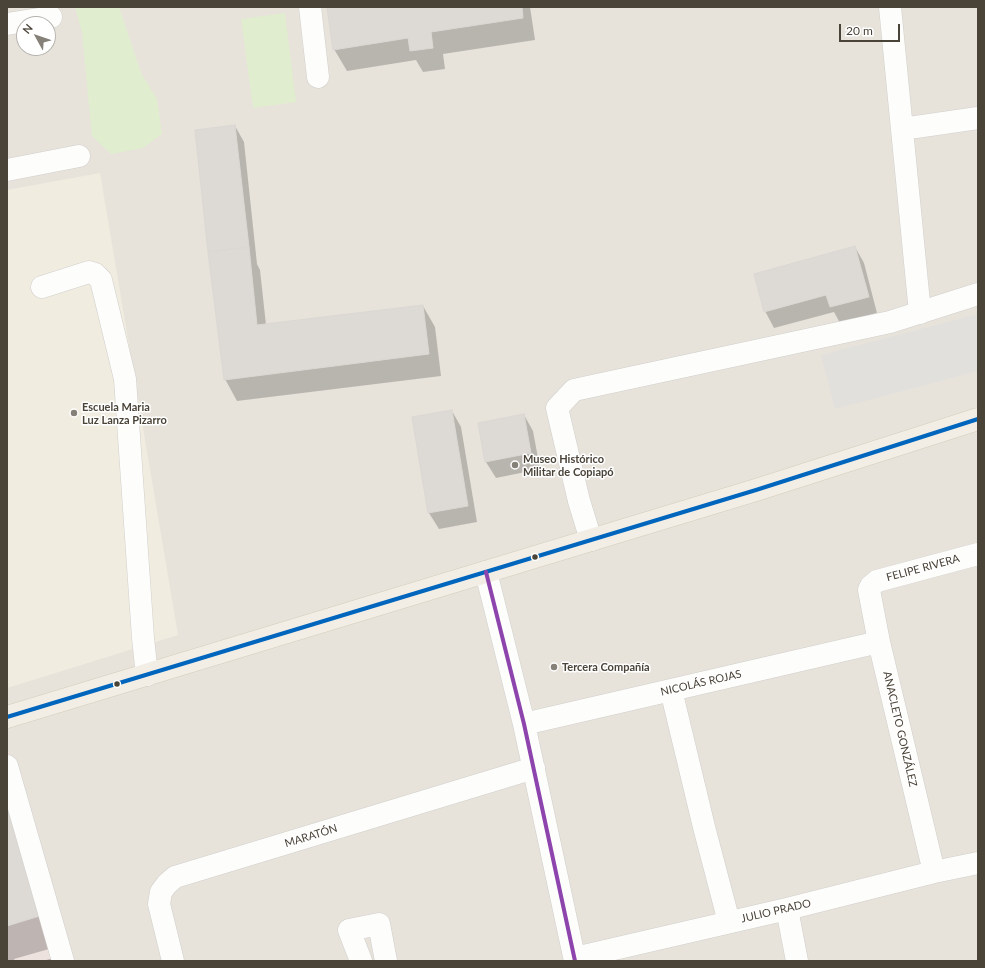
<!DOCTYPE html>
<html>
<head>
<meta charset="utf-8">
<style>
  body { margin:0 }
  #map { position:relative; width:985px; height:968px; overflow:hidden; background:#f3f1ee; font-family:Lato,sans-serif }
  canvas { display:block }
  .frame { position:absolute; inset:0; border:8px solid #4a4338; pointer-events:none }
  .north { position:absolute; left:16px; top:16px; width:40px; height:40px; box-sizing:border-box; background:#fff; border:1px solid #b7b4af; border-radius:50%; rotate:310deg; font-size:11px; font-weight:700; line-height:16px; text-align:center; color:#4a4338 }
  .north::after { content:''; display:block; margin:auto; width:14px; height:18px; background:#858078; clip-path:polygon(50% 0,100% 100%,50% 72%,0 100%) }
  .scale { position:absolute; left:839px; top:24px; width:61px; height:18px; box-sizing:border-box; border:2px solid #4a4338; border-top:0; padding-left:5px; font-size:12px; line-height:14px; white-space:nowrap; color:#4a4338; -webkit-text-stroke:3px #fff; paint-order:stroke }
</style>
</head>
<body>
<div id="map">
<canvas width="985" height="968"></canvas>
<div class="frame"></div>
<div class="north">N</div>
<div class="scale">20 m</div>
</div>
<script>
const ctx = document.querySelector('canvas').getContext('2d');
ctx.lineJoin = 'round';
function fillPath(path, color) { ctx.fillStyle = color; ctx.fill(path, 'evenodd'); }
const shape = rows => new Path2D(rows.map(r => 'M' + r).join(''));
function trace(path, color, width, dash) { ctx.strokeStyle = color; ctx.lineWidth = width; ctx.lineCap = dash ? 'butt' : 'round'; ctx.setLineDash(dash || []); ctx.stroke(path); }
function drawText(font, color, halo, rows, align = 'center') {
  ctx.font = font + ' Lato,sans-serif'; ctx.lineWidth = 3; ctx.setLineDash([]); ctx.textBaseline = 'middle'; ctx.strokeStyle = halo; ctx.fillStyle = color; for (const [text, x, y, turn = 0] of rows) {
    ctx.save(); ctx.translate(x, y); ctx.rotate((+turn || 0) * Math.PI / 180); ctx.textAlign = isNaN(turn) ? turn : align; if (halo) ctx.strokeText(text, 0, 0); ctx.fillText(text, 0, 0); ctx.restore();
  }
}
fillPath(shape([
  [7,7,978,7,978,961,7,961],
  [24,24,48,24,48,48,24,48]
]), '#e7e3db');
fillPath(shape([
  [100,173,178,635,7,688,7,190]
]), '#f1ece0');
fillPath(shape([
  [7,748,8,748,69,961,7,961]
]), '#eee2df');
fillPath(shape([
  [75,7,119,7,141,73,157,99,162,134,143,148,111,154,92,136,82,32],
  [285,13,296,102,253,108,241,19]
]), '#e0edce');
fillPath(shape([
  [978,314,978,371,835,409,821,355]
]), '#e2e0dc');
fillPath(shape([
  [336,7,530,7,535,40,443,54,445,69,423,72,416,60,347,71,334,49],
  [235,126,244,142,257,264,260,270,266,325,423,306,435,327,441,376,237,401,225,379],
  [855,247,864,263,877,313,840,323,834,312,774,328,765,311],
  [452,411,461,427,477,522,439,529,429,513],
  [524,415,533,431,540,469,496,478,486,462,479,424],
  [7,762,63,945,14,959,15,961,7,961],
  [56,957,59,961,43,961]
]), '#0003');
const building = shape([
  [327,7,522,7,523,18,431,32,433,48,410,51,408,38,333,50,327,7],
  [235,125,249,247,208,252,195,130,235,125],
  [855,246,869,297,830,307,826,295,764,312,754,274,855,246],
  [249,247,257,325,423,305,429,354,224,380,208,252,249,247],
  [452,410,468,506,428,513,412,417,452,410],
  [524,414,531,453,485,462,478,423,524,414],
  [7,777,46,914,7,926,7,777]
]);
fillPath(building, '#dddad6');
trace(building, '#dbd8d3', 1);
const minor = shape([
  [310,7,318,77],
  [890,7,920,313],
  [7,24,51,17],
  [902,129,978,118],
  [7,170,79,156],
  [42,287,89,272,95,274,101,280,125,379,143,638,147,675],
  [591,540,579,501,557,408,574,390,890,322,978,294],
  [486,572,524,724,575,961],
  [671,690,704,827,729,922],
  [524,724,879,642],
  [7,766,63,961],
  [934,872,879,642,869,590,871,586,877,581,978,554],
  [787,909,797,961],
  [575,958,787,909,934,872,978,863],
  [173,961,159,904,161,892,167,884,175,877,534,768],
  [361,961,349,930,379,924,386,961]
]);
const major = shape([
  [7,717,756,490,978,419]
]);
trace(minor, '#d1cfcb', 23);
trace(major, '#d5cdbb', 23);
trace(minor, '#fdfdfc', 22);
trace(major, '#f2eee6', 22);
trace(shape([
  [7,717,756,490,978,419]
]), '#0065bd', 4);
trace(shape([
  [486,572,524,724,575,961]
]), '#8e44ad', 4);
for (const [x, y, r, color] of [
  [74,413,4,"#858078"],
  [515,465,4,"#858078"],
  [535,557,3.5,"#4a4338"],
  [554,667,4,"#858078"],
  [117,684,3.5,"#4a4338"]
]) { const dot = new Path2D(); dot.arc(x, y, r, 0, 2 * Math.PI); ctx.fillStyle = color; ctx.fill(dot); trace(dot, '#fff', 1.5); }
drawText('bold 11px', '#4a4338', '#fff', [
  ["Escuela Maria",82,407],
  ["Luz Lanza Pizarro",82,420],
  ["Museo Histórico",523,459],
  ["Militar de Copiapó",523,472],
  ["Tercera Compañía",562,667]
], 'left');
drawText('11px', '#4a4338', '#fff', [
  ["FELIPE RIVERA",923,568,-15],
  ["NICOLÁS ROJAS",701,683,-13],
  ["ANACLETO GONZÁLEZ",900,729,77],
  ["MARATÓN",311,836,-17],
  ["JULIO PRADO",776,911,-13]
]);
</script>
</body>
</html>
